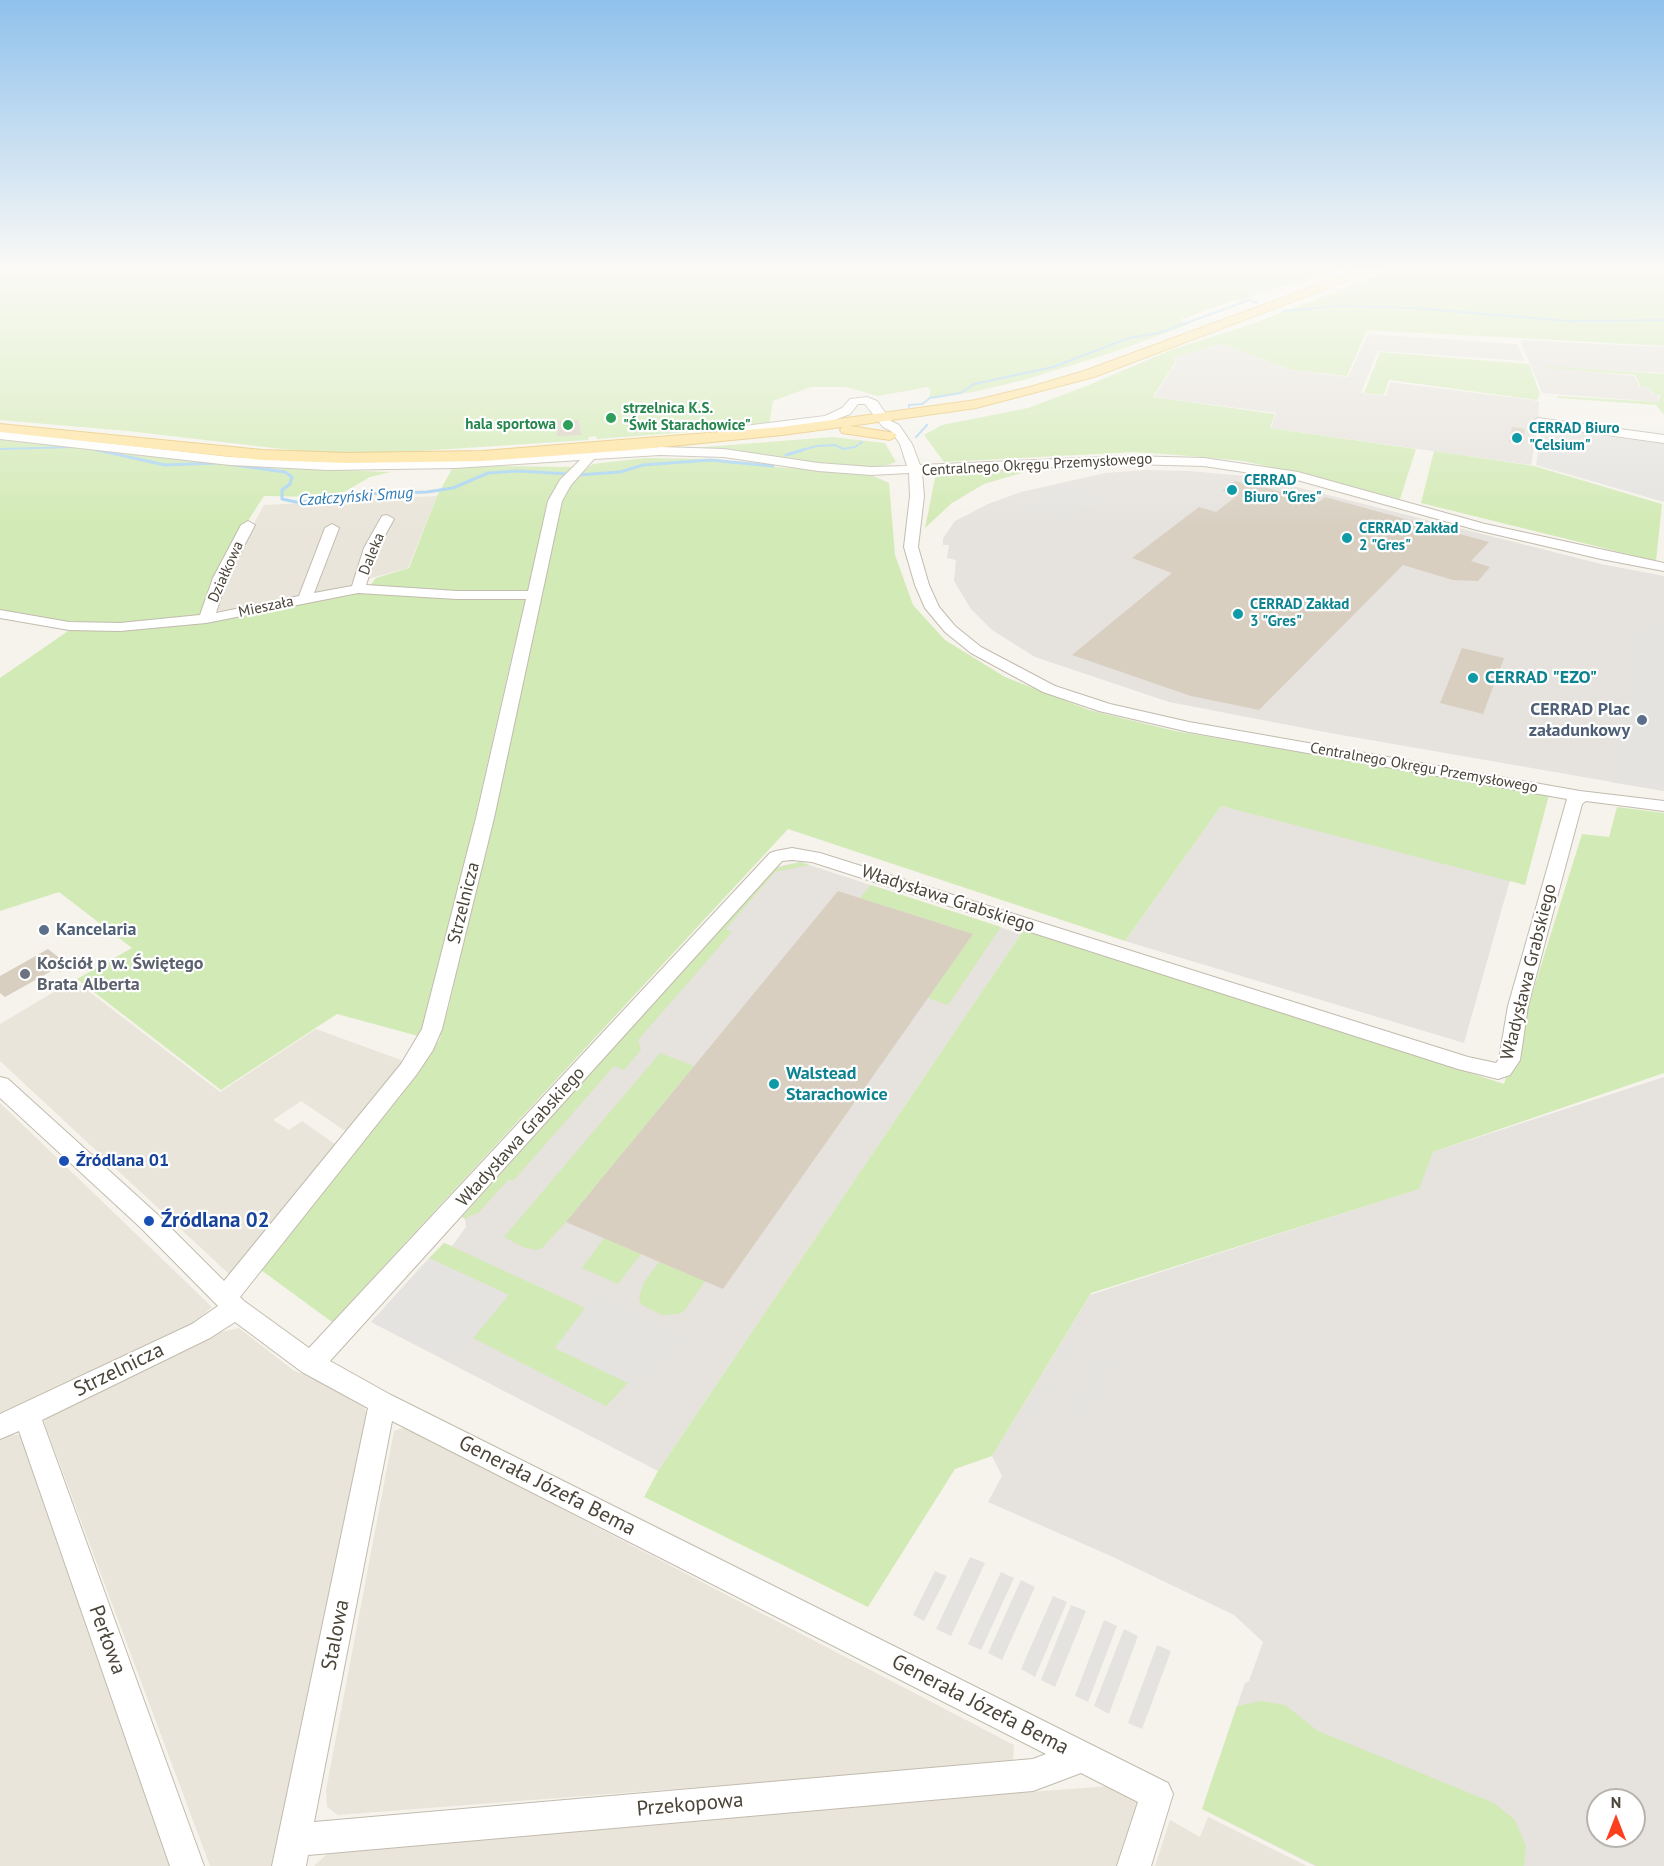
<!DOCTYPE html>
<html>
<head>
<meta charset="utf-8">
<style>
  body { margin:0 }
  #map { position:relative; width:1664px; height:1866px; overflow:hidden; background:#f6f3ec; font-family:"PT Sans",sans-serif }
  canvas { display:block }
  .north { position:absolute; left:1586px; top:1788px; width:60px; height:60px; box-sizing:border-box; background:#fff; border:2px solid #b7b4b0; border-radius:50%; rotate:0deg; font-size:16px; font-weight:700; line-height:24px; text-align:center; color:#4b4439 }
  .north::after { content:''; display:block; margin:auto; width:21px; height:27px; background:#fc3f1d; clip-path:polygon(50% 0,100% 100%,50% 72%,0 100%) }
</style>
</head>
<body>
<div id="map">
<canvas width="1664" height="1866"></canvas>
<div class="north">N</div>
</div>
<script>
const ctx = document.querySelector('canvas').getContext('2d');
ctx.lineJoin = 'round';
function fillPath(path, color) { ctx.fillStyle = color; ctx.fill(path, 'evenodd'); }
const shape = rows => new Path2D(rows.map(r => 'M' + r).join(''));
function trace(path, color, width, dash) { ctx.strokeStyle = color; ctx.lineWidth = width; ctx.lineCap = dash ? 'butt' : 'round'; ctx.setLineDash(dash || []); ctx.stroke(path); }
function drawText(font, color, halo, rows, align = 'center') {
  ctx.font = font + ' "PT Sans",sans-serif'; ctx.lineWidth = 4.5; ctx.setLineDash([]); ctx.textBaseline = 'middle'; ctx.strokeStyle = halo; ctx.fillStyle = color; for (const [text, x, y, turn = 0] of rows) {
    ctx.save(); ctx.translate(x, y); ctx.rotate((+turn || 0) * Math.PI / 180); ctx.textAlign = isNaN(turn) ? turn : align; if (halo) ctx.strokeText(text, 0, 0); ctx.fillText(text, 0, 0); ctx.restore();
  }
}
fillPath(shape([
  [437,496,408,568,364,580,356,585,223,611,214,610,233,562,264,505],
  [74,980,220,1092,316,1029,401,1060,401,1068,348,1133,301,1101,273,1120,289,1130,302,1121,339,1147,230,1275,0,1061,0,1024],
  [0,1103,212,1307,191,1326,0,1416],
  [239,1328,293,1370,314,1379,364,1407,367,1414,275,1866,210,1866,44,1422,50,1412,217,1333],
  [405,1427,1014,1745,1013,1763,338,1815,327,1807,326,1790,394,1431],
  [3,1434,20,1435,174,1866,0,1866,0,1435],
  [1108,1786,1141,1805,1121,1866,314,1866,336,1846],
  [1208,1817,1307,1866,1155,1866,1170,1820,1200,1837]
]), '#eae5da');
fillPath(shape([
  [1368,334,1517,344,1525,361,1378,351,1361,393,1386,396,1390,382,1539,401,1538,426,1531,465,1271,428,1276,413,1154,397,1177,361,1171,358,1221,344,1291,370,1348,377],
  [1520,340,1664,347,1664,373,1547,367,1634,376,1640,387,1648,387,1653,394,1658,395,1659,402,1542,393],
  [1145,470,1190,471,1257,477,1601,564,1664,576,1664,791,1330,733,1169,702,1035,657,992,630,971,609,954,581,956,560,947,558,949,545,943,545,943,538,955,521,988,504,1021,492,1105,473],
  [1221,806,1510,880,1464,1043,1125,941],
  [800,862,1021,934,658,1471,371,1322,444,1243,452,1246,466,1227,465,1219,462,1217,775,867],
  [1664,1077,1664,1866,1315,1866,1202,1809,1245,1683,1249,1681,1263,1642,1234,1615,1113,1557,988,1502,1002,1476,992,1456,1090,1295,1418,1189,1433,1152],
  [1598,1800,1634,1800,1634,1836,1598,1836]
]), '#e6e2dd');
fillPath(shape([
  [0,267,1355,267,1259,292,1243,301,1234,300,1180,320,1190,324,1114,352,1024,380,973,392,928,399,931,391,928,387,878,396,846,387,811,387,773,401,769,426,597,439,596,436,589,437,588,440,388,453,325,454,128,431,0,420],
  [1400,267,1664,267,1664,346,1367,330,1347,376,1292,370,1221,344,1171,358,1176,361,1153,397,1275,414,1270,428,1416,449,1400,499,1307,475,1243,461,1190,456,1135,452,944,462,924,435,942,425,1028,408,1084,387,1171,350,1252,324],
  [1380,352,1529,364,1540,394,1537,400,1389,380,1384,395,1364,393],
  [1547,366,1664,374,1664,415,1656,405,1558,398,1558,396,1659,402,1660,395,1654,394,1648,387,1641,387,1635,375,1547,368],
  [832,437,885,443,896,462,882,467,834,465,691,448],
  [0,439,269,468,391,472,370,477,346,491,323,497,264,496,229,550,200,615,135,622,74,622,0,611],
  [1434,451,1534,466,1662,504,1656,561,1421,503],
  [645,458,716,459,775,467,869,474,889,483,895,555,913,605,945,640,1005,677,1089,710,1175,731,1549,795,1525,885,1221,806,1125,941,788,829,332,1322,261,1270,439,1041,449,1006,529,650,562,495,572,479,593,464],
  [500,466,575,467,553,496,514,647,431,1011,422,1037,337,1014,221,1090,77,979,132,948,59,892,0,911,0,678,71,629,107,629,366,591,376,578,409,568,437,496,453,467],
  [1045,466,984,484,952,503,925,528,935,478,954,471],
  [1617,807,1664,813,1664,1073,1433,1152,1419,1189,1091,1293,992,1456,955,1469,868,1607,644,1497,658,1471,1025,928,1504,1084,1582,834,1609,837],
  [800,862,810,865,775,872,726,929,732,932,638,1040,641,1050,624,1070,614,1066,514,1180,508,1180,478,1213,469,1216,465,1219,462,1217,774,869],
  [871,885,1001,927,948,1005,928,998,973,934,860,898],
  [660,1053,694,1066,566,1222,542,1248,536,1250,523,1247,504,1237],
  [604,1238,641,1254,618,1284,582,1268],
  [444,1243,585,1308,555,1348,628,1383,606,1406,473,1338,508,1295,429,1258],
  [659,1262,705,1281,685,1310,679,1314,662,1315,642,1305,639,1299,643,1284],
  [1261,1701,1285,1705,1318,1731,1494,1803,1515,1820,1526,1846,1524,1866,1317,1866,1202,1809,1237,1706]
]), '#d2eab5');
fillPath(shape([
  [1542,428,1664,444,1664,502,1536,465],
  [1067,485,1104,493,1101,496,1108,498,1092,509,1085,507,1077,513,1082,515,1074,521,1067,519,1063,522,1010,506,1021,498,1031,501,1035,498,1030,494],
  [1640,617,1664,619,1664,791,1610,782,1629,658],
  [429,1258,509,1295,452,1363,371,1322],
  [596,1295,690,1336,643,1390,555,1348],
  [1068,1340,1078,1345,1035,1419,1024,1414],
  [1097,1353,1120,1364,1085,1425,1061,1413],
  [970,1557,985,1563,951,1636,936,1629],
  [935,1571,947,1576,924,1621,913,1615],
  [1001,1572,1014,1578,981,1650,968,1644],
  [1021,1580,1035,1587,1002,1660,988,1653],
  [1053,1596,1067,1602,1035,1677,1021,1669],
  [1071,1605,1086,1611,1055,1687,1041,1680],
  [1104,1620,1117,1626,1088,1702,1075,1696],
  [1124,1629,1138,1636,1109,1714,1094,1706],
  [1157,1645,1171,1651,1142,1729,1128,1723]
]), '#e5e3e0');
trace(shape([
  [1283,311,1338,306,1415,308,1568,321,1664,320],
  [909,407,909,405,922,404,930,398,961,393,974,384,1053,367,1129,338,1159,333,1249,300,1257,303],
  [916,437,927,425],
  [0,449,76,447],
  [92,449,105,451],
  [798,451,817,446,835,445,843,449,855,447,862,442]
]), '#a9d4f2', 2);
trace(shape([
  [97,450,165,465,218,463],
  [786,455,803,450],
  [234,465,285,472,292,477,290,484,282,490,282,499,296,502,325,501,363,494,427,492,453,488,488,473,518,471,569,474],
  [578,475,620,472,643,465,710,460,773,466]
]), '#a9d4f2', 3);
fillPath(shape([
  [579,420,581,435,557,436,555,421],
  [1512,427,1525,429,1523,444,1509,442],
  [1235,481,1250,485,1252,484,1319,502,1325,497,1489,542,1471,561,1490,567,1478,581,1453,580,1403,565,1259,710,1191,696,1072,655,1172,573,1132,558,1199,507,1216,512,1238,495,1222,491],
  [1462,648,1504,658,1483,714,1440,703],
  [838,891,973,934,723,1289,566,1222],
  [48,949,70,966,60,972,55,969,5,997,0,993,0,976]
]), '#d8cfc1');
const minor = shape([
  [867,397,877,401,891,421,899,425,912,444,920,465,1129,456,1204,458,1298,472,1485,524,1664,563,1664,571,1601,559,1477,530,1297,480,1204,466,1129,464,922,473,924,496,918,547,929,585,939,607,955,626,981,647,1055,686,1110,704,1189,722,1580,791,1664,801,1664,811,1586,801,1582,804,1528,1006,1520,1060,1510,1075,1498,1079,1458,1069,812,862,792,860,782,861,330,1361,391,1395,1168,1783,1173,1794,1151,1866,1117,1866,1138,1802,1081,1773,1033,1791,308,1855,306,1866,272,1866,368,1408,302,1372,235,1322,210,1338,42,1420,204,1866,170,1866,19,1431,0,1439,0,1414,192,1324,218,1306,141,1228,0,1098,0,1077,8,1079,157,1214,224,1281,401,1064,422,1029,476,818,526,599,457,599,358,593,206,623,120,631,69,630,0,618,0,610,69,622,120,623,200,615,213,578,241,525,248,521,255,525,227,578,216,613,299,596,325,528,332,524,339,528,314,593,352,586,364,548,382,516,387,515,394,519,378,548,366,585,457,591,528,591,548,501,560,480,580,460,455,468,328,470,230,465,0,439,0,431,230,457,328,462,455,460,660,447,724,449,818,463,871,467,907,466,900,444,891,431,883,427,865,404,858,404,850,414,827,423,728,436,722,432,728,428,825,416,842,408,850,399,867,397],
  [660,455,724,457,818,471,871,475,909,473,910,496,904,547,915,585,925,608,945,632,971,653,1043,692,1099,711,1189,732,1567,799,1508,1006,1499,1059,1496,1063,1468,1057,820,853,792,848,776,851,770,853,309,1348,244,1301,240,1297,417,1074,433,1050,442,1029,494,818,562,501,571,485,594,459,660,455],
  [392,1421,1046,1754,1033,1759,314,1822,392,1421],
  [1538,418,1664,435,1664,443,1534,425,1532,422,1538,418]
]);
const major = shape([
  [1366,267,1383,267,1094,377,976,408,850,426,895,433,897,436,890,440,842,433,840,430,842,427,782,435,632,450,483,461,347,463,262,460,0,432,0,424,262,450,347,453,483,451,782,427,976,400,1030,387,1084,371,1366,267]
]);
trace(minor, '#c2bbae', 2);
trace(major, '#e6c16a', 2);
fillPath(minor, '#fff');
fillPath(major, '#ffe39c');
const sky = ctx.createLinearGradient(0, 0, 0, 528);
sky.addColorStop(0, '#8fc1ec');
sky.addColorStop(0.51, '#fbfaf6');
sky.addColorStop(1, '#fbfaf600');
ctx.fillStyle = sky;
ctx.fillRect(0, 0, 1664, 528);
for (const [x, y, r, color] of [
  [611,418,6,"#2e9e5b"],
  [568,425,6,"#2e9e5b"],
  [1517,438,6,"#0f9aa8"],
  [1232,490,6,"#0f9aa8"],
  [1347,538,6,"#0f9aa8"],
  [1238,614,6,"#0f9aa8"],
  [1473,678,6,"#0f9aa8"],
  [1642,720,6,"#5c6f8a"],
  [44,930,6,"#5c6f8a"],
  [25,974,6,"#6b7280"],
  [774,1084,6,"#0f9aa8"],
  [64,1161,6,"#1a4fb4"],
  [149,1221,6,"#1a4fb4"]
]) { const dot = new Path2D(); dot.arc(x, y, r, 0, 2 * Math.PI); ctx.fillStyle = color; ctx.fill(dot); trace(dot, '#fff', 2); }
drawText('bold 15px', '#27864d', '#fff', [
  ["strzelnica K.S.",623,409],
  ["\"Świt Starachowice\"",623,426],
  ["hala sportowa",556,425,"right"]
], 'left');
drawText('bold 15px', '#0d838f', '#fff', [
  ["CERRAD Biuro",1529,429],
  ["\"Celsium\"",1529,446],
  ["CERRAD",1244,481],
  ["Biuro \"Gres\"",1244,498],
  ["CERRAD Zakład",1359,529],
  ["2 \"Gres\"",1359,546],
  ["CERRAD Zakład",1250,605],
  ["3 \"Gres\"",1250,622]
], 'left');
drawText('15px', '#4b4439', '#fff', [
  ["Centralnego Okręgu Przemysłowego",1037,465,-3],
  ["Daleka",372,554,-68],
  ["Działkowa",226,572,-66],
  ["Mieszała",266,607,-12],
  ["Centralnego Okręgu Przemysłowego",1424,768,10]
]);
drawText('italic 16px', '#2e7ab2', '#fff', [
  ["Czałczyński Smug",356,497,-4]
]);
drawText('bold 18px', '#0d838f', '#fff', [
  ["CERRAD \"EZO\"",1485,678],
  ["Walstead",786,1074],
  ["Starachowice",786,1095]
], 'left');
drawText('bold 18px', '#4e5e75', '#fff', [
  ["CERRAD Plac",1630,710],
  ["załadunkowy",1630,731],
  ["Kancelaria",56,930,"left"]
], 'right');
drawText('18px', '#4b4439', '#fff', [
  ["Władysława Grabskiego",948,899,18],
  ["Strzelnicza",464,903,-76],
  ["Władysława Grabskiego",1529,972,-76],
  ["Władysława Grabskiego",521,1137,-48]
]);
drawText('bold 18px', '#5b616d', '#fff', [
  ["Kościół p w. Świętego",37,964],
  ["Brata Alberta",37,985]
], 'left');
drawText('bold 18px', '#164399', '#fff', [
  ["Źródlana 01",76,1161]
], 'left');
drawText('bold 21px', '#164399', '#fff', [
  ["Źródlana 02",161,1221]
], 'left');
drawText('21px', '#4b4439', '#fff', [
  ["Strzelnicza",119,1370,-26],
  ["Generała Józefa Bema",547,1486,27],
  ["Stalowa",336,1635,-79],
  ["Perłowa",107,1640,70],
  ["Generała Józefa Bema",980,1705,27],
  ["Przekopowa",690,1805,-5]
]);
</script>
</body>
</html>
